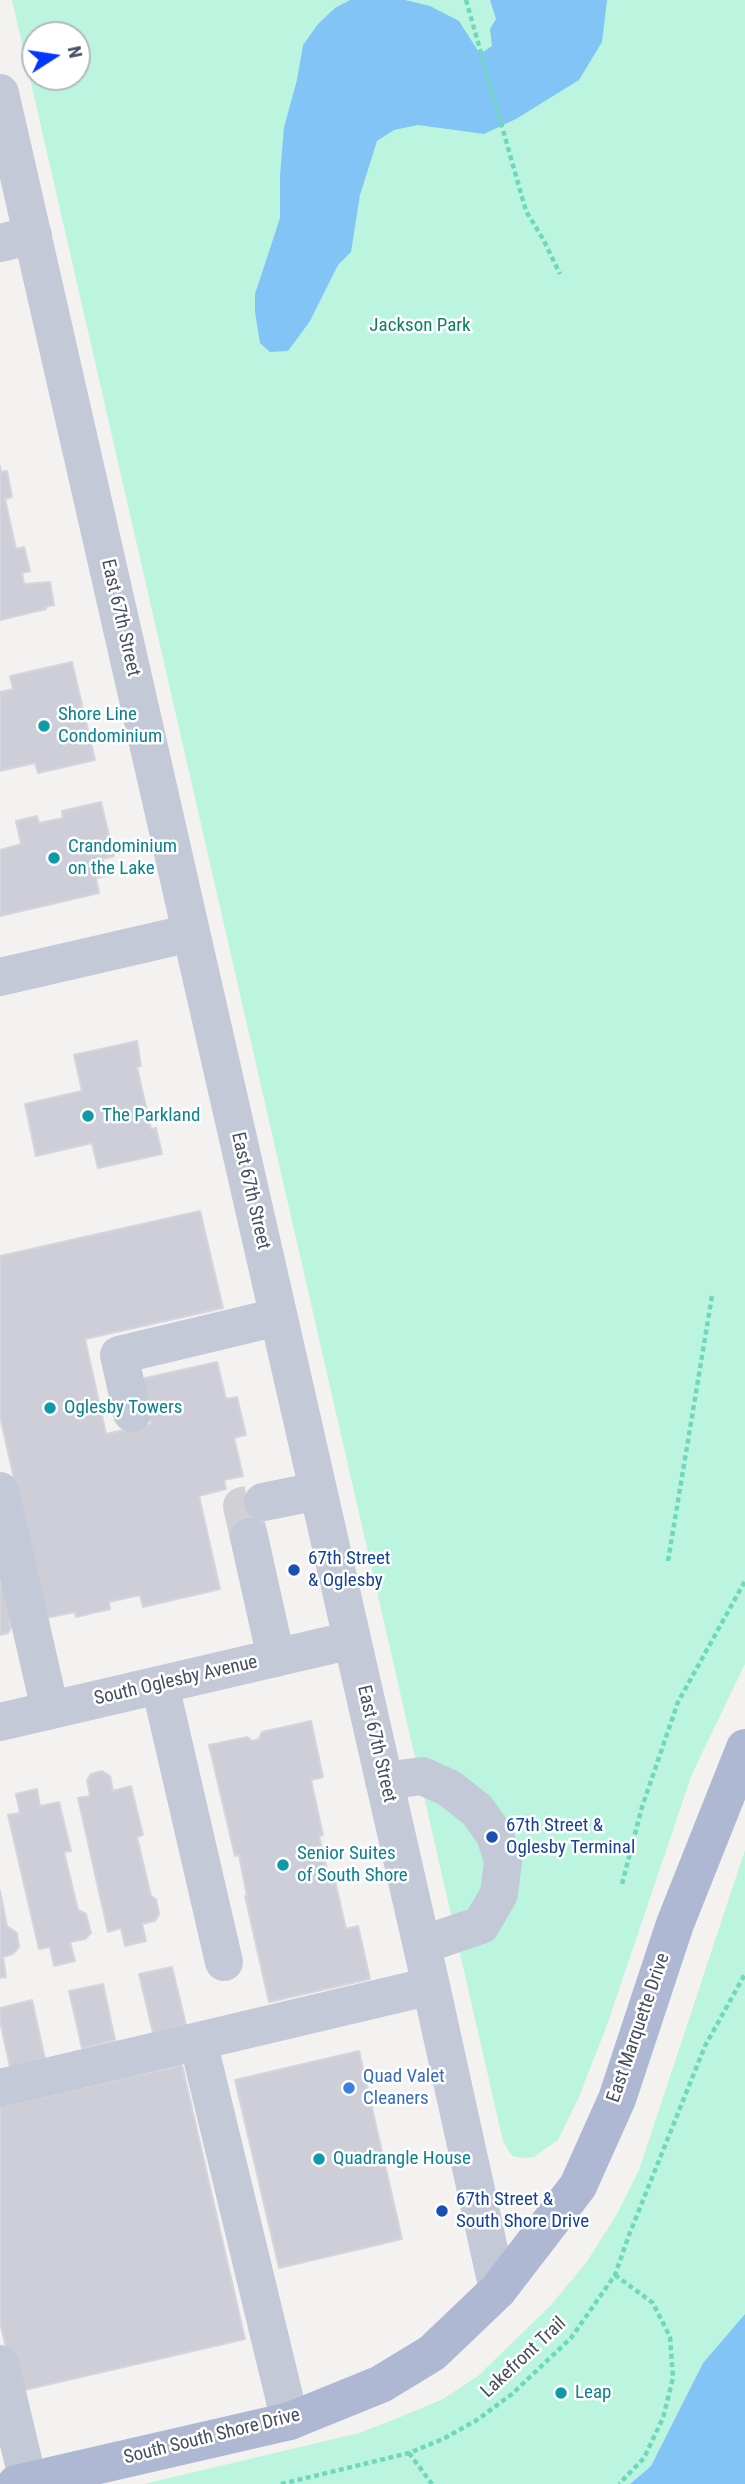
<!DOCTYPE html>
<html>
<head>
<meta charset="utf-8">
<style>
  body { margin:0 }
  #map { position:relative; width:745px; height:2484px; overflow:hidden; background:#f4f1f1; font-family:"Roboto Condensed",sans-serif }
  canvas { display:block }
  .north { position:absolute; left:21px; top:21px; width:70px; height:70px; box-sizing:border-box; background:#fff; border:2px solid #b5b8c0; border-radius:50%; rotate:78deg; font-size:19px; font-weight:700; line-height:28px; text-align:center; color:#464e61 }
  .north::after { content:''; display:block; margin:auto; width:24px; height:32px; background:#0336fc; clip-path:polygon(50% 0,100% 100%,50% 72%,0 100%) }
</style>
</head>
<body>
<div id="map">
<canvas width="745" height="2484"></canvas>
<div class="north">N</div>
</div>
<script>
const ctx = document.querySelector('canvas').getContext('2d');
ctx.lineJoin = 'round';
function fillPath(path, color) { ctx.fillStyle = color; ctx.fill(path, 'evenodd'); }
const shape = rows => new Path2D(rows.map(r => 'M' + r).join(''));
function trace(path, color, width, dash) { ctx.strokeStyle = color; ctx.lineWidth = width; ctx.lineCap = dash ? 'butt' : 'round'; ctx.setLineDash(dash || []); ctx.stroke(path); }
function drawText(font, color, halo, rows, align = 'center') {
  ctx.font = font + ' "Roboto Condensed",sans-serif'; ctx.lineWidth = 5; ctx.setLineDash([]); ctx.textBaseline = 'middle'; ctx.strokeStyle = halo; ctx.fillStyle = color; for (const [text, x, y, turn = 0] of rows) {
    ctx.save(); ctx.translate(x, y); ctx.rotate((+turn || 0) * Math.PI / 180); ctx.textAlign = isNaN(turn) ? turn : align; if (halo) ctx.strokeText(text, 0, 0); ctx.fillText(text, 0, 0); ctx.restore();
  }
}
fillPath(shape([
  [12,0,745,0,745,1664,692,1774,607,2025,579,2097,558,2140,534,2157,521,2158,512,2156,503,2141],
  [35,35,77,35,77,77,35,77],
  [745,1850,745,2314,703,2363,651,2466,630,2484,144,2484,359,2433,398,2418,443,2399,478,2376,550,2306,586,2263,617,2214,639,2170]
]), '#bbf5df');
fillPath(shape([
  [350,0,405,0,430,6,459,21,480,54,492,46,490,29,496,19,490,0,607,0,602,42,579,80,516,119,484,134,418,125,394,130,377,141,360,195,351,252,338,265,310,321,288,351,270,352,260,343,255,312,255,294,280,218,280,176,284,127,297,80,303,45,318,24,335,8],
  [745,2314,745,2484,630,2484,651,2466,703,2363]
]), '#83c4f7');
const building = shape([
  [0,466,1,472,7,471,12,497,5,499,16,549,24,547,30,571,22,573,24,584,50,582,54,605,45,607,46,609,0,620,0,466],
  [72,662,95,760,38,773,35,763,0,771,0,692,13,689,10,676,72,662],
  [101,802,114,856,103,859,106,876,96,878,99,893,0,916,0,850,21,844,16,821,37,816,39,823,63,818,62,811,101,802],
  [137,1041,141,1066,137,1067,151,1129,156,1128,162,1154,98,1168,92,1143,36,1156,25,1104,82,1091,74,1055,137,1041],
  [200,1211,223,1308,85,1339,106,1434,151,1424,141,1379,217,1362,226,1399,237,1397,246,1435,234,1438,243,1476,224,1480,226,1489,199,1496,220,1589,143,1607,140,1595,109,1602,110,1609,76,1617,75,1612,45,1618,0,1416,0,1256,200,1211],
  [0,1551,16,1618,9,1620,11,1627,8,1633,0,1635,0,1551],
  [311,1721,323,1777,311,1780,323,1835,319,1836,328,1874,334,1876,346,1929,358,1926,370,1979,269,2002,245,1896,247,1896,239,1855,235,1856,209,1745,247,1737,252,1741,259,1739,262,1732,311,1721],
  [102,1771,110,1776,113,1791,131,1786,143,1835,137,1837,151,1896,156,1899,159,1914,155,1921,142,1924,146,1941,125,1946,121,1928,108,1932,78,1798,90,1796,87,1780,91,1774,102,1771],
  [37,1789,40,1806,59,1802,71,1851,64,1852,78,1910,86,1914,91,1933,85,1939,70,1942,75,1961,54,1966,50,1947,39,1949,8,1815,20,1813,16,1794,37,1789],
  [0,1891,7,1926,17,1933,19,1947,13,1954,3,1957,6,1977,0,1978,0,1891],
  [172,1967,186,2025,153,2033,139,1974,172,1967],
  [103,1984,115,2040,82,2048,69,1991,103,1984],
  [32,2000,45,2059,10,2067,0,2021,0,2008,32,2000],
  [359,2051,402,2239,279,2268,235,2080,359,2051],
  [182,2065,245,2339,16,2392,0,2322,0,2107,182,2065]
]);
fillPath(building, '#cdced7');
trace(building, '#d4d5dd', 2);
trace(shape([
  [249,1537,242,1506,263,1502]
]), '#d1d0d4', 38, [38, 19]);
trace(shape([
  [466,0,526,211,543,239,560,274],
  [668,1561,712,1296],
  [622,1884,642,1807,678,1702,745,1581],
  [615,2275,653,2303,670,2337,673,2378,663,2418,644,2458,619,2484],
  [409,2453,432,2484],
  [281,2484,409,2453,443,2439,477,2420,512,2394,571,2338,615,2275,629,2235,705,2046,745,1974]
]), '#6fd8bc', 4.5, [5, 3.5]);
trace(shape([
  [0,93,431,1986,498,2290],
  [0,243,33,235],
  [0,977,191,933],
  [132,1413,119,1355,278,1317],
  [0,1491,50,1710],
  [263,1502,318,1491],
  [249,1537,276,1658],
  [160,1685,224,1962],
  [0,1722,352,1640],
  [384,1781,422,1776,449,1788,477,1810,495,1835,503,1861,499,1894,481,1925,422,1945],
  [198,2041,290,2421],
  [0,2088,431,1986],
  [0,2364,28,2481]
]), '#c3c9d7', 38);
trace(shape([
  [16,2484,290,2421,381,2384,432,2353,498,2290,578,2186,617,2099,675,1924,745,1748]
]), '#aeb8d3', 38);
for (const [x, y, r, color] of [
  [44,726,7,"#0f9aa8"],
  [54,858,7,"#0f9aa8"],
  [88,1116,7,"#0f9aa8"],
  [50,1408,7,"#0f9aa8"],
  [294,1570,7,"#1a4fb4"],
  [492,1837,7,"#1a4fb4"],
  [283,1865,7,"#0f9aa8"],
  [349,2088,7,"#3f7fe0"],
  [319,2159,7,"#0f9aa8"],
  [442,2211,7,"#1a4fb4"],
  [561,2393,7,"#0f9aa8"]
]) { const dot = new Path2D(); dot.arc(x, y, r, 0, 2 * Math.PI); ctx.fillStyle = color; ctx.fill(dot); trace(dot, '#fff', 2.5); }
drawText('19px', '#0c8162', '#fff', [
  ["Jackson Park",420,326]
]);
drawText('19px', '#464e61', '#fff', [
  ["East 67th Street",120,618,77],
  ["East 67th Street",250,1191,77],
  ["South Oglesby Avenue",176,1681,-13],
  ["East 67th Street",376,1744,77],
  ["East Marquette Drive",639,2028,-71],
  ["Lakefront Trail",524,2358,-43],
  ["South South Shore Drive",212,2437,-14]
]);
drawText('19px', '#0d838f', '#fff', [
  ["Shore Line",58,715],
  ["Condominium",58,737],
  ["Crandominium",68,847],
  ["on the Lake",68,869],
  ["The Parkland",102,1116],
  ["Oglesby Towers",64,1408],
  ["Senior Suites",297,1854],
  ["of South Shore",297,1876],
  ["Quadrangle House",333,2159],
  ["Leap",575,2393]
], 'left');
drawText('19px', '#164399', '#fff', [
  ["67th Street",308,1559],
  ["& Oglesby",308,1581],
  ["67th Street &",506,1826],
  ["Oglesby Terminal",506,1848],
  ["67th Street &",456,2200],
  ["South Shore Drive",456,2222]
], 'left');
drawText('19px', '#366cbe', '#fff', [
  ["Quad Valet",363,2077],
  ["Cleaners",363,2099]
], 'left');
</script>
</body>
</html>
